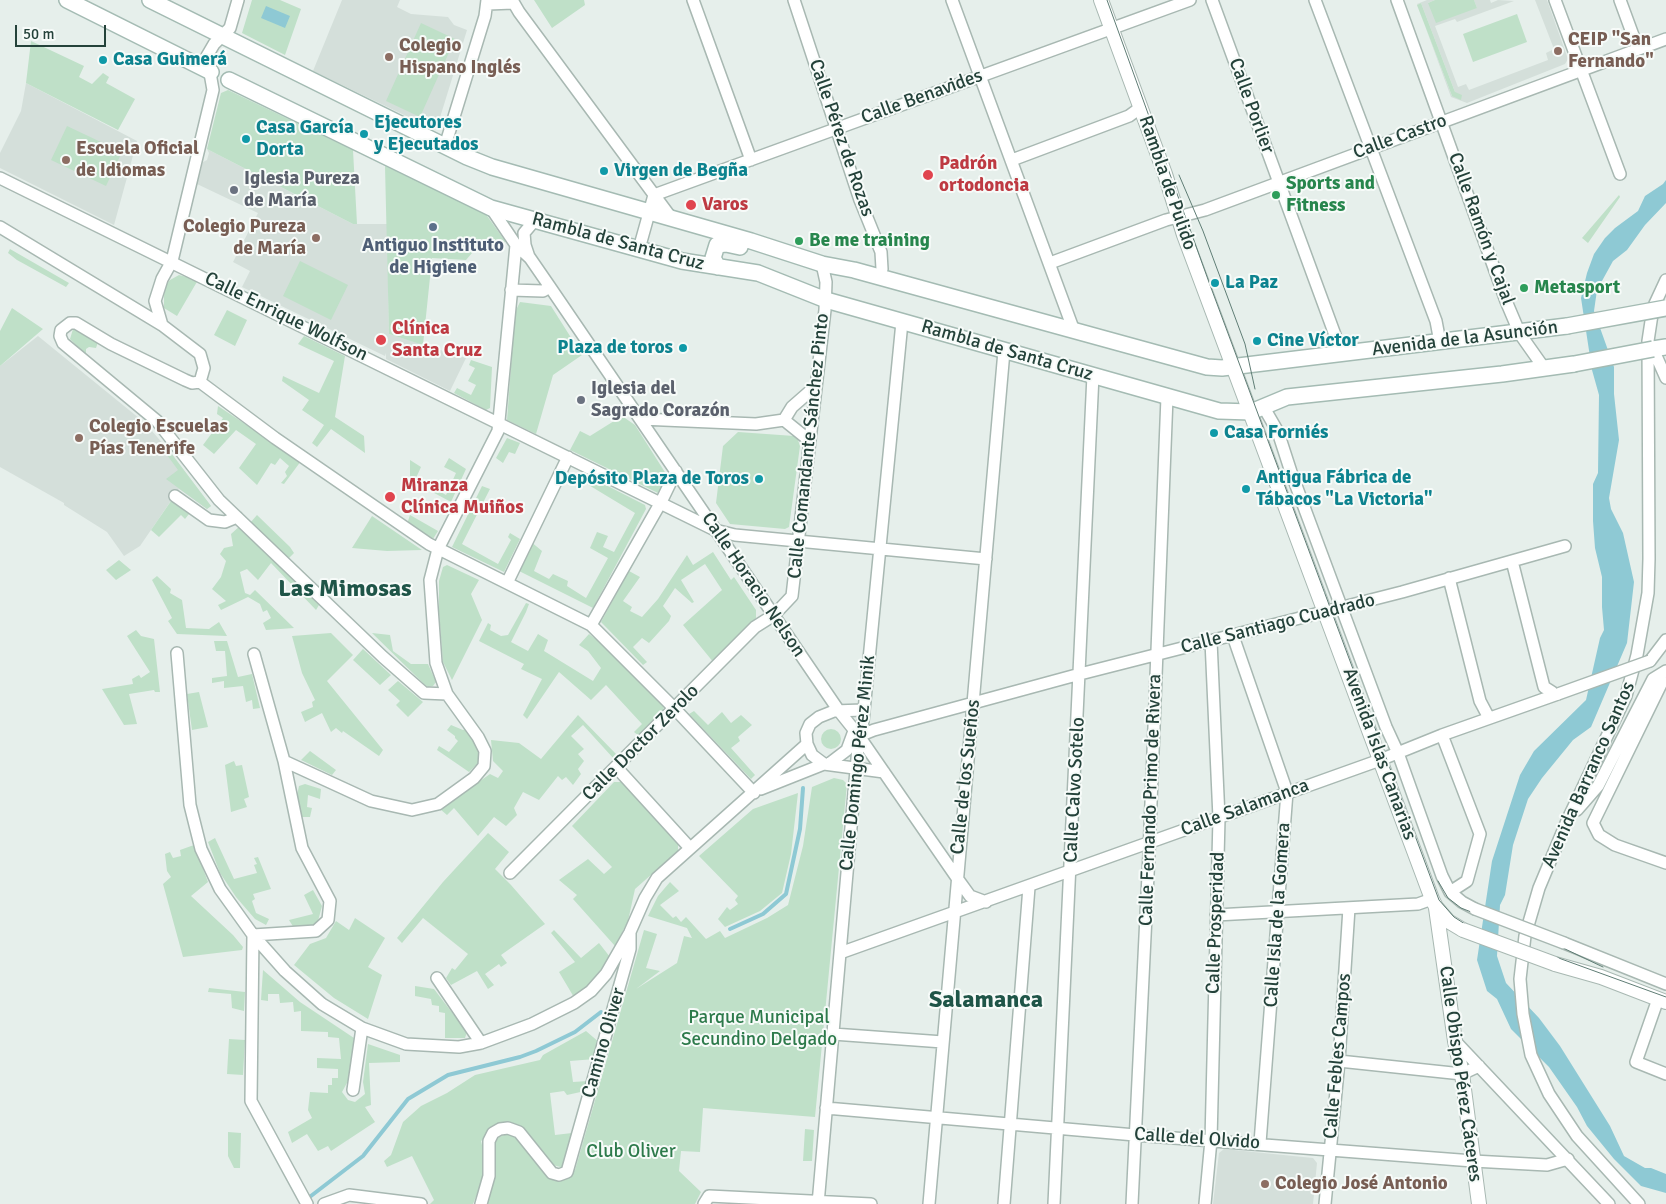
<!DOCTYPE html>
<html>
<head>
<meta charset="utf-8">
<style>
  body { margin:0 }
  #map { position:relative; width:1666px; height:1204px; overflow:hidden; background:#e6efeb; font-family:Signika,sans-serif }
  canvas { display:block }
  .scale { position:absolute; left:15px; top:25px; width:91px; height:22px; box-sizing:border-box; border:2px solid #24423a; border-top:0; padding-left:6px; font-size:15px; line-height:18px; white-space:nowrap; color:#24423a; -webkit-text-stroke:4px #f7fbf9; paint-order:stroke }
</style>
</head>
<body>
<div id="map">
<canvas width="1666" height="1204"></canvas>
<div class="scale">50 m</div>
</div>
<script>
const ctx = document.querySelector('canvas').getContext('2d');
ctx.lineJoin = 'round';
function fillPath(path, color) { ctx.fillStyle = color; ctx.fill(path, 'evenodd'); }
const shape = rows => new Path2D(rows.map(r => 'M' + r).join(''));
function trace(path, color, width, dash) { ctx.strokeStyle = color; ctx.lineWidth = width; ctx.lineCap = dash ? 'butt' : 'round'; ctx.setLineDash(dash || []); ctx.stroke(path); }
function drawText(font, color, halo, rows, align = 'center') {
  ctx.font = font + ' Signika,sans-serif'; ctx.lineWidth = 4; ctx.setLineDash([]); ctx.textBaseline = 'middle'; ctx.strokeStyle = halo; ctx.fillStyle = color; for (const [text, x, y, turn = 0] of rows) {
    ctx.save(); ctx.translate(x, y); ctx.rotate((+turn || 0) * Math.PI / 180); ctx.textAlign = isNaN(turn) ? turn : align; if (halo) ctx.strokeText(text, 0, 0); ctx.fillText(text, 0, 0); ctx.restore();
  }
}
fillPath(shape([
  [342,0,400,0,397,7,411,14,448,17,454,25,467,30,438,124,429,127,313,71],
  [1427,0,1435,0,1428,3,1477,8,1474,0,1490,0,1491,3,1498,0,1514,1,1457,22,1455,19,1435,26,1458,87,1466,84,1469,90,1548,60,1546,53,1554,49,1535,0,1547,0,1568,59,1565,64,1467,103,1451,97,1417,4],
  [1421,3,1455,92,1452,96,1417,5],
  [26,83,137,141,114,225,0,168,0,153,21,111],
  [207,149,353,224,387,224,389,334,466,358,450,391,386,359,386,353,385,356,242,287,250,271,233,262,258,213,197,184,203,162,207,160,209,153],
  [38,336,145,423,171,453,211,506,207,509,179,489,140,546,124,556,107,532,64,505,64,503,0,467,0,366],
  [1224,1149,1313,1158,1317,1163,1313,1204,1213,1204,1219,1153]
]), '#d4dfda');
fillPath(shape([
  [252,0,280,0,301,9,285,55,242,33],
  [534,0,584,0,585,5,552,28],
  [1435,0,1474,0,1477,8,1436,23,1428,3],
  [1421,3,1455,92,1462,95,1461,100,1452,96,1417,5],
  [1517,14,1527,42,1473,62,1463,34],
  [421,23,455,39,420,117,386,101],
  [31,41,84,66,79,77,92,84,103,73,109,77,106,83,135,99,118,130,26,83],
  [228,90,353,150,357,224,353,224,207,149,221,93],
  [67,126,122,152,106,186,51,160],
  [385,166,485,213,505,241,504,249,478,246,466,260,432,258,423,345,389,334],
  [1619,195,1620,197,1588,243,1582,238],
  [10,249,69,283,66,287,17,260,8,253],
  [300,261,348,285,331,320,283,296],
  [179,275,198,280,177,316,164,308,164,296,165,286,170,280],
  [520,302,551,306,582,355,553,375,536,434,507,420,515,312],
  [12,308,43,329,0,366,0,331],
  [227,310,247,320,235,346,214,335],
  [73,329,79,330,98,342,96,348,89,347,86,349,86,355,70,339],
  [304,336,345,356,335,417,364,436,365,453,331,429,317,447,312,443,324,425,302,410,309,400,282,381,283,376,319,393,334,361,298,344],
  [471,360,492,367,490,408,486,410,454,393,457,388,471,395,476,385,468,381,475,368,469,365],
  [218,406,301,461,284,484,281,483,287,476,285,472,289,466,280,458,275,465,271,463,257,485,239,468,256,444,236,430,214,454,203,445,223,418,217,414],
  [622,416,635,425,668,477,658,493,570,450,580,431,590,436],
  [738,432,794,436,798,440,800,446,789,527,785,529,730,524,716,503,723,446],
  [507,438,520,443,515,454,509,452,503,463,496,458],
  [171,453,211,506,207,509,166,479,178,470,167,455],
  [449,458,466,469,451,502,410,480,410,460,421,467,416,478,446,495,456,473,444,467],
  [590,477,645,505,646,509,593,608,517,570,530,541,542,551,534,571,549,579,553,574,568,581,567,586,586,598,608,558,590,548,597,532,608,536,603,547,614,552,635,513,587,484],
  [482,486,490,489,462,544,498,564,511,540,508,537,510,533,520,539,504,572,452,547],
  [171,501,189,514,185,519,181,515,159,537,151,530],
  [257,515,290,547,294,553,288,559,250,523],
  [410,515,438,531,433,539,407,524],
  [372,516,422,550,387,551,352,548],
  [241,525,319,605,316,610,271,563,258,580,247,569,240,572,245,593,250,595,255,590,294,628,266,630,263,623,271,618,267,610,263,612,260,604,248,597,221,610,218,605,226,601,212,589,221,577,226,561,220,554,224,548,233,546,231,534],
  [713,552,731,580,734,577,756,610,756,618,714,663,683,625,722,590,705,564,681,580,694,602,692,603,675,588,663,606,671,616,669,621,649,643,642,638,633,647,647,662,643,665,601,622,629,571,640,577,623,601,632,607,630,611,642,617,658,599,687,555,693,565],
  [119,560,131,570,116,580,106,570],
  [447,565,479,580,471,594,482,620,452,680,443,662,439,612,439,581,443,567],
  [157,576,171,589,170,593,182,600,186,628,209,629,219,622,227,636,177,634,168,621,172,618,152,580],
  [526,603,529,604,526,612,511,642,528,651,538,634,548,640,544,651,593,681,601,668,588,651,579,645,589,634,619,657,664,705,663,712,639,736,634,732,642,724,606,685,591,700,559,672,527,719,523,715,542,679,521,669,524,664,479,641,488,623,491,625,490,630,501,636,508,635],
  [136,630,141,636,154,639,160,692,155,692,154,690,129,694,137,724,124,725,102,689,133,684,132,679,139,675,141,678,150,672,127,636],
  [331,633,353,655,327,681,383,750,379,756,343,731,342,733,336,728,331,732,322,713,305,722,301,712,313,707,312,702,315,700,302,673,292,636],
  [372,633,390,635,393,651,411,664,428,664,436,682,433,686,428,687,424,684],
  [214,641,227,641,238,677,252,674,260,708,253,709,252,700,246,702,243,686,224,688,224,681,212,683,212,678,227,676,225,651,216,651],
  [363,649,391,675,380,685,353,660],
  [398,681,423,702,408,717,396,705,400,701,388,690],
  [199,692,208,727,192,730,187,694],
  [694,711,708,725,722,712,731,723,741,715,752,725,738,737,740,741,731,748,755,775,751,779,689,714],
  [578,715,617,755,614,759,583,725,571,736,584,749,578,754,584,761,578,769,581,774,573,785,566,777,562,780,558,776,539,800,523,792,514,808,517,815,506,826,494,817,478,836,454,808,447,815,440,809,490,774,498,778,503,771,493,761,491,740,519,743,541,759],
  [451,725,463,730,467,728,478,748,479,762,469,772,437,750,439,746,449,752,458,741,455,738,455,736,447,730],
  '821 739a10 10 0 1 1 20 0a10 10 0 1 1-20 0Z',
  [310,751,336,770,332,775,301,760],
  [234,761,236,766,242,765,249,797,244,799,247,807,231,812,225,765],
  [834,778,843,780,847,784,815,1117,703,1108,700,1152,681,1151,679,1171,701,1192,695,1204,486,1204,496,1170,495,1143,499,1137,507,1134,517,1138,550,1178,557,1181,564,1179,575,1170,644,930,657,934,646,968,660,971,636,989,677,963,684,936,692,938,687,928,648,916,658,896,670,882,679,891,660,905,673,918,676,916,681,922,686,917,706,939,720,931,725,938,767,918,788,905,803,846,812,787],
  [614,782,622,782,678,844,678,851,635,889,628,921,615,946,573,899,577,895,559,880,588,859,604,874,612,867,572,826],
  [305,784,321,789,320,799,308,795,307,807,312,808,310,817,302,817,297,795,299,786],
  [798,793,791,854,782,893,760,911,725,927,718,919,727,907,730,910,738,904,735,900,738,896,699,856,753,809],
  [488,833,509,852,495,869,511,885,545,924,501,955,507,963,501,967,499,964,485,974,494,985,488,989,477,971,451,985,446,978,452,968,455,970,468,954,423,918,402,943,397,938,443,882],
  [215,838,234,879,257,873,254,865,257,864,254,858,258,857,271,889,253,894,255,899,252,901,256,913,269,919,266,925,255,919,236,897,220,873,208,842],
  [194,845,208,882,191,896,233,935,243,947,242,950,183,957,163,884,171,877,167,871,165,854,170,852,173,858,181,856,180,850],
  [313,890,322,906,318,921,311,927,294,928,289,920,313,914,304,895],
  [355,918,385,938,368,967,382,975,368,1019,334,998,294,965,310,944,326,938,336,921,349,930],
  [554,930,581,958,599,943,610,957,591,983,575,999,559,972,575,962,551,933],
  [263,970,300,1002,354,1038,348,1081,342,1092,348,1100,355,1102,365,1094,363,1082,368,1044,400,1055,400,1062,369,1063,371,1105,365,1107,375,1122,331,1151,328,1146,318,1151,307,1134,292,1143,288,1132,312,1118,308,1110,310,1092,328,1093,328,1085,332,1085,332,1078,338,1078,338,1069,317,1068,317,1058,341,1059,339,1038,328,1037,328,1032,301,1031,301,1011,294,1012,293,1002,280,1003,279,994,268,994,268,1001,261,1000],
  [415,986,434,989,467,1032,465,1038,445,1038,445,1013,439,1012,439,1006,432,1005,431,999,415,996],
  [209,988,245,992,244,1011,232,1008,231,994,208,992],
  [586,1031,600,1043,595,1059,570,1061,573,1082,588,1081,585,1091,567,1095,564,1091,550,1093,555,1135,572,1133,564,1168,549,1164,522,1129,512,1123,491,1127,486,1137,481,1141,484,1153,484,1176,473,1204,430,1204,434,1200,412,1156,387,1167,384,1161,391,1155,403,1122,421,1106,447,1093,475,1075,540,1060,543,1055],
  [229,1039,245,1040,243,1075,227,1074],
  [805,1129,814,1130,812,1161,803,1161],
  [228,1132,241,1133,240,1168,234,1168,228,1156]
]), '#bfe0c8');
fillPath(shape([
  [266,6,290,16,285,28,261,18],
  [1666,180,1666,203,1645,225,1627,250,1613,261,1597,290,1594,311,1614,367,1614,394,1619,440,1609,498,1611,509,1623,533,1634,582,1627,643,1591,727,1573,740,1542,778,1528,799,1513,845,1505,895,1500,905,1497,956,1506,983,1539,1018,1560,1046,1610,1126,1624,1156,1645,1168,1651,1168,1666,1174,1666,1193,1641,1186,1614,1159,1587,1126,1577,1107,1549,1067,1511,1029,1497,999,1487,991,1477,960,1492,861,1520,775,1534,751,1586,700,1600,638,1604,630,1602,607,1602,577,1595,548,1593,521,1593,484,1598,473,1599,395,1592,370,1581,298,1587,273,1594,254,1605,238,1615,228,1638,211,1645,196,1663,184]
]), '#8ec9d4');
trace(shape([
  [730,929,763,914,786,894,800,829,803,788],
  [307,1199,363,1156,408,1099,448,1075,520,1057,536,1051,575,1032,601,1012]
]), '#8ec9d4', 4);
const minor = shape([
  [512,0,519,12,672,219],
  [693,0,751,160],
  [794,0,860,200,881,252,882,269,880,277],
  [952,0,1074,331],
  [1212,0,1342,354],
  [1315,0,1436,321,1440,342],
  [1397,0,1506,301,1520,334,1544,368],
  [1555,0,1620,174],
  [1620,0,1638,49],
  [488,4,513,3],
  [445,146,485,16,487,0],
  [1012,160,1129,116,1140,108],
  [0,178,715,530,735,535,986,559],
  [491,208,516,245,530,258,550,287,839,711,859,736,957,878,970,896,986,902],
  [0,227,162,325],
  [639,249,654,195,1190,0],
  [529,257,525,245,524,233,535,220],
  [1050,263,1166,220,1205,210,1666,39],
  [511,290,543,291,550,287],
  [1653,349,1666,378],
  [200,382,192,383,185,380,111,344,76,323,70,323,61,330,60,336,63,343,157,421,219,500,383,657,424,693,447,694],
  [200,382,275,438,429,544,591,625,675,709,754,793],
  [200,382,204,368,200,354,162,325,155,301,162,279,172,261,213,90,207,56,214,44,230,28,238,0],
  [1263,406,1278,432,1291,472,1386,727,1398,753,1442,876,1450,892,1462,902,1475,909],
  [641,419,756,424,784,420],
  [810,441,784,420,792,407,816,386],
  [175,496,209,520,225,522,237,517],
  [1512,561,1544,687,1555,694],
  [1449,578,1480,701,1489,718],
  [507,583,568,457],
  [591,625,661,502,676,471],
  [1233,636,1287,792,1260,1143],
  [177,653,190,805,201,849,220,889,253,935,316,931,328,920,330,901,302,848,284,761],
  [254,654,284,761,371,801,412,810,438,804,474,778,484,766,485,751,478,737,447,694,436,663,430,580,438,549,498,431,516,245],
  [1650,661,1666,640],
  [1666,674,1593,823,1599,835,1615,845,1666,863],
  [863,710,834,711,819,717,810,724,806,733,807,744,812,755,824,764,884,772],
  [1442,735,1480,834,1467,881,1450,892],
  [859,736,874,730,1080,674,1402,592,1565,546],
  [830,763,847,750,854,731],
  [617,768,690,848],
  [761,789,824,764],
  [1577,810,1598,786,1653,679,1666,671],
  [510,873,755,627,774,615,792,596,825,310,826,282,822,264],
  [1216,915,1418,904,1432,899],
  [253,935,285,971,322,1004,362,1028,406,1044,459,1047,481,1043,532,1024,574,1003,591,991,606,974,629,934],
  [253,935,251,1101,307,1204],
  [1564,943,1666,984],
  [840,953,1380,760,1442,735,1558,694],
  [437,978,481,1043],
  [1658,999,1636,1062,1666,1074],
  [833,1034,943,1042],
  [1455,1041,1609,1204],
  [1339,1061,1462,1074,1479,1066],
  [353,1090,362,1028],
  [826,1108,1135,1135,1473,1161,1547,1165,1568,1159],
  [324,1204,349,1195,421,1204],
  [481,1204,489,1176,489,1141,493,1133,500,1129,508,1128,519,1132,552,1173,559,1175,567,1172,630,949,630,932,645,898,657,878,807,744],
  [704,1204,709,1196,871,1204],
  [818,1204,859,736,863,721,902,322],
  [929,1204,1004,351],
  [1004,1204,1029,887],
  [1054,1204,1093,375],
  [1132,1204,1149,854,1167,397],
  [1205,1204,1211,1140,1219,818,1211,641],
  [1325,1204,1339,1061,1349,908],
  [1639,1204,1577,1136,1549,1094,1531,1055,1523,1014,1520,979,1525,936,1539,888,1567,821,1626,696,1637,655,1648,593,1649,559,1648,341,1653,308,1666,280]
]);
const tertiary = shape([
  [1101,0,1165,174,1184,235,1432,899,1436,907,1448,921,1463,930],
  [1436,908,1455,1041,1462,1074,1479,1204],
  [1555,964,1601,977,1666,1002]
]);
const secondary = shape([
  [67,0,211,72],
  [150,0,467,157,492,167,751,241,822,264,854,270,1207,367,1222,368,1567,326],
  [229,80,491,208,682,261,758,273,826,300,1219,411,1251,412,1287,397,1502,374,1574,364],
  [718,267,713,258,717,245,726,244,740,247],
  [1653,349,1666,347]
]);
trace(minor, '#a8b8b2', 14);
trace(tertiary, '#a8b8b2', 16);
trace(secondary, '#a4bbb3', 18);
trace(minor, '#fff', 11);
trace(tertiary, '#fff', 14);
trace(secondary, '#fff', 15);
trace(shape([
  [1107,0,1210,285,1439,900,1454,917,1465,924,1666,997],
  [1179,175,1203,231,1245,344,1255,389],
  [1438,881,1448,898,1461,908,1563,948,1603,967]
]), '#5f7d75', 1);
const minorBridge = shape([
  [1558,694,1650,661],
  [1475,909,1564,943]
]);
const tertiaryBridge = shape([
  [1463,930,1555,964]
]);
const secondaryBridge = shape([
  [1567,326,1666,308],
  [1574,364,1653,349]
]);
trace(minorBridge, '#a8b8b2', 14, []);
trace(tertiaryBridge, '#a8b8b2', 16, []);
trace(secondaryBridge, '#a4bbb3', 18, []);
trace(minorBridge, '#fff', 11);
trace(tertiaryBridge, '#fff', 14);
trace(secondaryBridge, '#fff', 15);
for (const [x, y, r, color] of [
  [1558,51,5,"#8d6e63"],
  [389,57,5,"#8d6e63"],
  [103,60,5,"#0f9aa8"],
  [364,134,5,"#0f9aa8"],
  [246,139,5,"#0f9aa8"],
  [66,160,5,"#8d6e63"],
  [604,171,5,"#0f9aa8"],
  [928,175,6,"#e0444e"],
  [234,190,5,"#6b7280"],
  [1276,195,5,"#2e9e5b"],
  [691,205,6,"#e0444e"],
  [433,227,5,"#5c6f8a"],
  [316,238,5,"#8d6e63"],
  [799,241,5,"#2e9e5b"],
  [1215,283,5,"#0f9aa8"],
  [1524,288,5,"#2e9e5b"],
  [381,340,6,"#e0444e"],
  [1257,341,5,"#0f9aa8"],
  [683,348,5,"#0f9aa8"],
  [581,400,5,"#6b7280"],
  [1214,433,5,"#0f9aa8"],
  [79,438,5,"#8d6e63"],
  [759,479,5,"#0f9aa8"],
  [1246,489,5,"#0f9aa8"],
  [390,497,6,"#e0444e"],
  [1265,1184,5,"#8d6e63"]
]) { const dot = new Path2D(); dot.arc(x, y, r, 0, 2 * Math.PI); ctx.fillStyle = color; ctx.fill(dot); trace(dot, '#f7fbf9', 2); }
drawText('bold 19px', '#785e54', '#f7fbf9', [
  ["CEIP \"San",1568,40],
  ["Fernando\"",1568,62],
  ["Colegio",399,46],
  ["Hispano Inglés",399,68],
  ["Escuela Oficial",76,149],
  ["de Idiomas",76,171],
  ["Colegio Pureza",306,227,"right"],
  ["de María",306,249,"right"],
  ["Colegio Escuelas",89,427],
  ["Pías Tenerife",89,449],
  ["Colegio José Antonio",1275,1184]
], 'left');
drawText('bold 19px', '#0d838f', '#f7fbf9', [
  ["Casa Guimerá",113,60],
  ["Ejecutores",374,123],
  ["y Ejecutados",374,145],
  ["Casa García",256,128],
  ["Dorta",256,150],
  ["Virgen de Begña",614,171],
  ["La Paz",1225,283],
  ["Cine Víctor",1267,341],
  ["Plaza de toros",673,348,"right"],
  ["Casa Forniés",1224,433],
  ["Antigua Fábrica de",1256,478],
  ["Tábacos \"La Victoria\"",1256,500],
  ["Depósito Plaza de Toros",749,479,"right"]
], 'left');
drawText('19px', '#24423a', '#f7fbf9', [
  ["Calle Benavides",922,97,-20],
  ["Calle Porlier",1251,106,70],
  ["Calle Castro",1400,137,-20],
  ["Calle Pérez de Rozas",841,138,71],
  ["Rambla de Pulido",1167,183,71],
  ["Calle Ramón y Cajal",1481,229,70],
  ["Rambla de Santa Cruz",618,242,15],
  ["Calle Enrique Wolfson",286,317,26],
  ["Avenida de la Asunción",1465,339,-7],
  ["Rambla de Santa Cruz",1007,351,16],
  ["Calle Comandante Sánchez Pinto",809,446,-84],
  ["Calle Horacio Nelson",753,585,56],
  ["Calle Santiago Cuadrado",1278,624,-14],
  ["Calle Doctor Zerolo",641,743,-45],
  ["Avenida Islas Canarias",1379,754,70],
  ["Calle Domingo Pérez Minik",858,763,-84],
  ["Avenida Barranco Santos",1589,775,-66],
  ["Calle de los Sueños",966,777,-84],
  ["Calle Calvo Sotelo",1075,790,-87],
  ["Calle Fernando Primo de Rivera",1151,800,-88],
  ["Calle Salamanca",1245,808,-20],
  ["Calle Isla de la Gomera",1278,915,-86],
  ["Calle Prosperidad",1216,923,-88],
  ["Camino Oliver",604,1043,-74],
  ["Calle Febles Campos",1338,1056,-85],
  ["Calle Obispo Pérez Cáceres",1460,1074,82],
  ["Calle del Olvido",1197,1139,4]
]);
drawText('bold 19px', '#be3a42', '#f7fbf9', [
  ["Padrón",939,164],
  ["ortodoncia",939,186],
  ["Varos",702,205],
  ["Clínica",392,329],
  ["Santa Cruz",392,351],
  ["Miranza",401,486],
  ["Clínica Muiños",401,508]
], 'left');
drawText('bold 19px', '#5b616d', '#f7fbf9', [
  ["Iglesia Pureza",244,179],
  ["de María",244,201],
  ["Iglesia del",591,389],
  ["Sagrado Corazón",591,411]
], 'left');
drawText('bold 19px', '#27864d', '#f7fbf9', [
  ["Sports and",1286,184],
  ["Fitness",1286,206],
  ["Be me training",809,241],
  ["Metasport",1534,288]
], 'left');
drawText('bold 19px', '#4e5e75', '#f7fbf9', [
  ["Antiguo Instituto",433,246],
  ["de Higiene",433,268]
]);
drawText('19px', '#2d7a4b', '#f7fbf9', [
  ["Parque Municipal",759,1018],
  ["Secundino Delgado",759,1040],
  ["Club Oliver",631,1152]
]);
drawText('bold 24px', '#1f5548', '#f7fbf9', [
  ["Las Mimosas",345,590],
  ["Salamanca",986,1001]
]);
</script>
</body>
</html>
